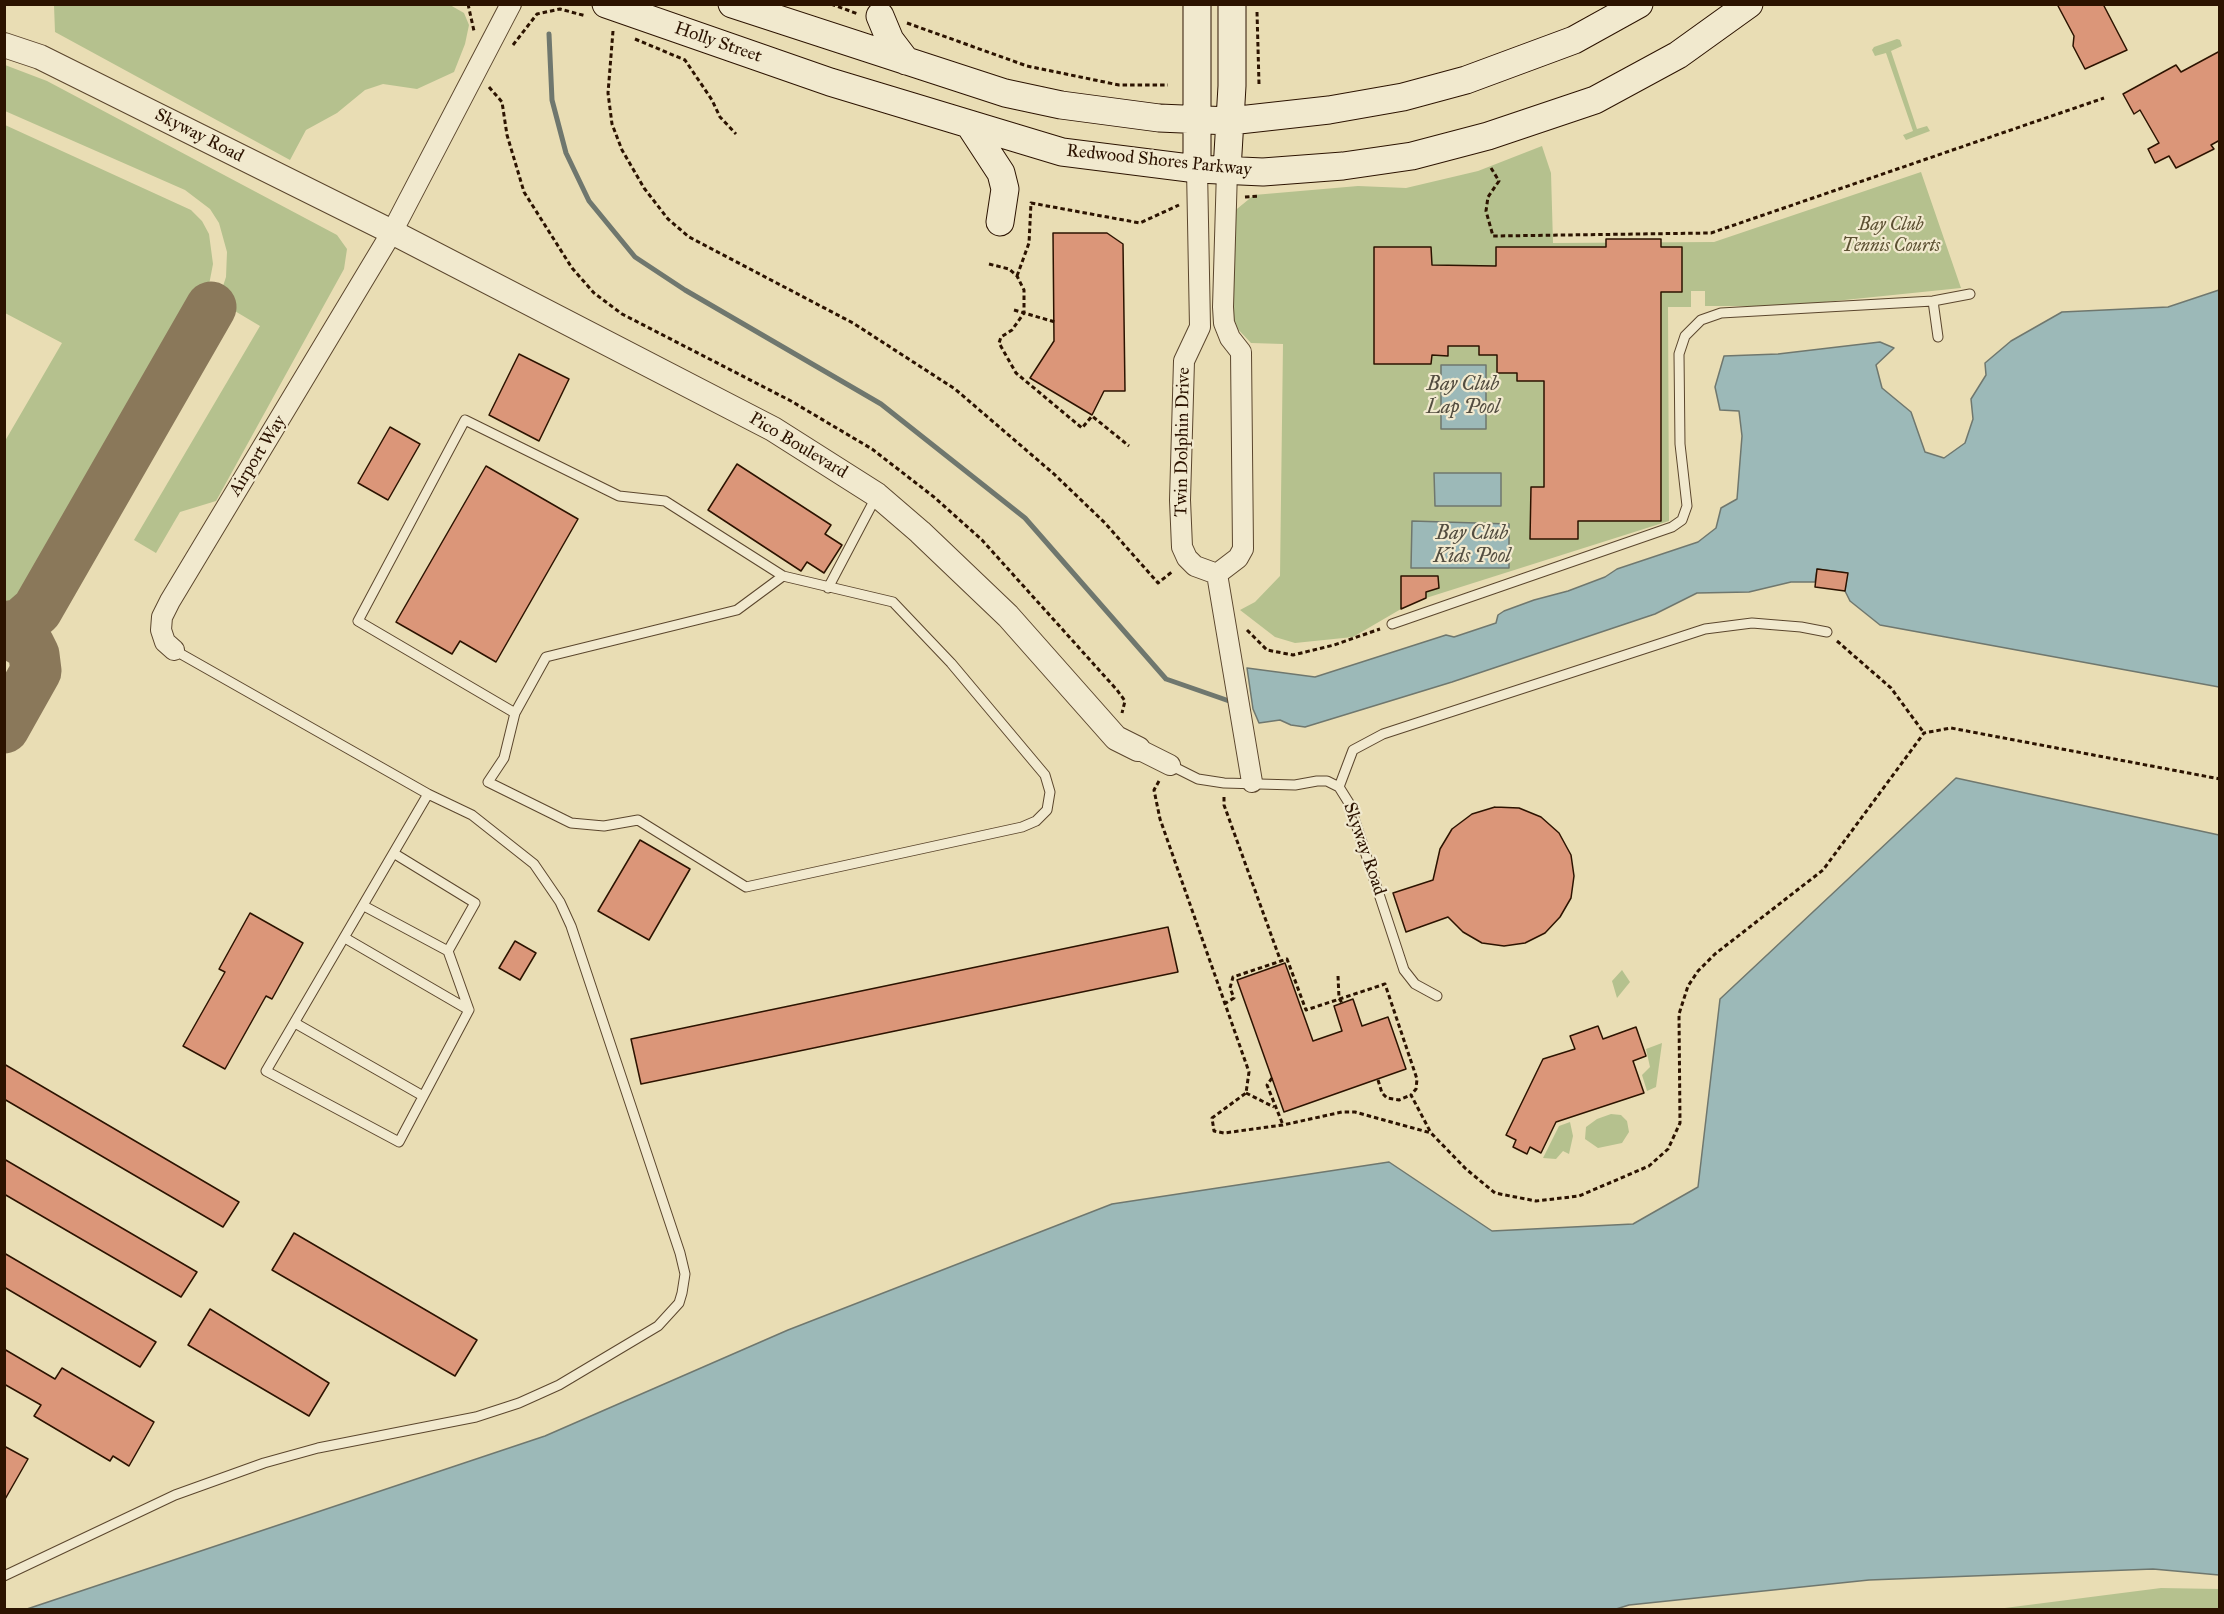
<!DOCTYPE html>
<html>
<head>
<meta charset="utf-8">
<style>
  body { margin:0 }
  #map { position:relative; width:2224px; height:1614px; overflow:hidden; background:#e9ddb4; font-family:"IM FELL Great Primer",serif }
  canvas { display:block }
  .frame { position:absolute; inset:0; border:6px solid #2c1300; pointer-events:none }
</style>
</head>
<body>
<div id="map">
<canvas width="2224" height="1614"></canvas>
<div class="frame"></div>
</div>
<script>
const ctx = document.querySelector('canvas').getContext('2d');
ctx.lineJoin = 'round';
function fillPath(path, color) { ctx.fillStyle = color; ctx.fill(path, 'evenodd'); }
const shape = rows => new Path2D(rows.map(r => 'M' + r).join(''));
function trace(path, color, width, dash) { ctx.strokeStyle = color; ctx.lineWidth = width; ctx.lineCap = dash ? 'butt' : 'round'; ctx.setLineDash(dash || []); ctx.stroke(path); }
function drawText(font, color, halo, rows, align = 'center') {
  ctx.font = font + ' "IM FELL Great Primer",serif'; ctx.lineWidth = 4.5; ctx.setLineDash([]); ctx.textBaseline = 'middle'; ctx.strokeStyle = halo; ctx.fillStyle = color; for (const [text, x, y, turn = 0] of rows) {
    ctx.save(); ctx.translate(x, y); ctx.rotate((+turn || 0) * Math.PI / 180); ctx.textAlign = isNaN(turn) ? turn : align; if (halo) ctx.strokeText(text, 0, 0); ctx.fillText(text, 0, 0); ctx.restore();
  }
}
fillPath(shape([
  [54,5,450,5,464,13,469,25,465,44,454,72,417,89,383,84,365,90,337,113,306,130,290,160,55,32],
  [1897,39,1900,40,1902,46,1891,51,1917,129,1927,126,1930,131,1906,140,1903,135,1913,131,1886,53,1875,56,1872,50,1874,47],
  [5,65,47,81,337,235,347,249,344,269,216,501,180,512,156,553,134,540,260,326,218,301,226,277,227,252,219,223,210,209,185,190,5,111],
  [5,125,191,210,202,221,209,234,213,264,208,290,32,587,23,598,5,604,5,441,62,343,5,313],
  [1542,146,1551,173,1553,243,1714,242,1921,172,1961,288,1786,306,1705,306,1705,291,1691,291,1691,307,1668,307,1669,521,1426,598,1401,609,1353,637,1295,643,1275,637,1240,610,1255,602,1280,576,1283,344,1251,343,1234,325,1232,213,1254,195,1358,186,1406,188,1478,171],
  [1622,970,1630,982,1617,998,1612,981],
  [1662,1043,1656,1087,1647,1091,1642,1075,1650,1067,1646,1049],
  [1611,1114,1621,1115,1627,1121,1629,1132,1622,1143,1598,1148,1585,1139,1586,1127,1597,1119],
  [1570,1122,1573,1136,1569,1154,1563,1151,1556,1159,1543,1158,1559,1126],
  [2161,1588,2219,1589,2219,1609,1997,1609]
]), '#b5c18e');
const water = shape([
  [2219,290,2219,687,1880,625,1850,601,1845,591,1847,573,1817,569,1815,582,1791,582,1749,592,1697,593,1655,614,1452,682,1305,727,1291,725,1280,720,1259,723,1253,709,1247,668,1315,677,1446,635,1454,637,1496,623,1498,615,1504,611,1534,600,1568,591,1605,577,1617,569,1698,542,1716,528,1721,508,1737,499,1742,436,1739,411,1720,410,1715,387,1724,356,1778,354,1880,342,1894,348,1876,365,1882,388,1911,412,1925,452,1944,458,1965,443,1973,419,1971,399,1986,375,1985,363,2011,341,2062,312,2168,307,2219,290],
  [1441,365,1486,365,1486,429,1441,429,1441,365],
  [1434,473,1501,473,1501,506,1435,506,1434,473],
  [1412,521,1509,524,1509,568,1411,568,1412,521],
  [1956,778,2219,835,2219,1575,2153,1569,1869,1580,1629,1605,1613,1610,27,1609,545,1436,788,1330,1112,1204,1389,1162,1492,1231,1633,1224,1698,1187,1720,999,1956,778]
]);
fillPath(water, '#9cb9b8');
trace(water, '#6f776e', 1.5);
trace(shape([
  [549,34,552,100,566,153,589,201,635,257,685,290,881,404,1025,518,1166,679,1235,703]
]), '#6f776e', 5);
trace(shape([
  [4,627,21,624,37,610,211,307],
  [4,630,29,645,34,655,36,671,4,728]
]), '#8a785a', 51);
const building = shape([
  [2057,4,2103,4,2127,50,2085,69,2073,46,2074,36,2057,4],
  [2220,51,2220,140,2211,145,2214,149,2176,168,2169,156,2155,163,2148,149,2159,143,2140,110,2134,114,2123,94,2176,65,2181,72,2220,51],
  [1053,233,1107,233,1123,244,1125,391,1104,391,1092,415,1030,378,1054,341,1053,233],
  [1606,239,1661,239,1661,247,1682,247,1682,292,1661,292,1661,521,1578,521,1578,539,1530,539,1531,487,1544,487,1544,381,1517,381,1517,373,1497,373,1497,355,1479,355,1479,346,1448,346,1448,356,1432,355,1431,364,1374,364,1374,247,1431,247,1432,265,1496,266,1496,247,1606,247,1606,239],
  [519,354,569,379,539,441,489,415,519,354],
  [390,427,420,444,388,500,358,483,390,427],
  [737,464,831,525,825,534,842,545,824,573,807,562,801,571,708,510,737,464],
  [486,466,578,519,496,662,460,641,452,654,396,622,486,466],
  [1817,569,1848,573,1845,591,1815,587,1817,569],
  [1401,576,1438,576,1439,588,1426,592,1426,598,1401,609,1401,576],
  [1495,807,1519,808,1541,817,1559,833,1571,855,1574,876,1571,898,1560,917,1545,933,1525,943,1504,946,1482,943,1463,932,1448,917,1406,932,1393,893,1433,880,1440,849,1452,829,1472,814,1495,807],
  [640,840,690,869,649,940,598,911,640,840],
  [250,913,303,943,272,999,266,996,225,1069,183,1046,225,972,219,969,250,913],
  [1168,927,1178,972,641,1084,631,1039,1168,927],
  [515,941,536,953,520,980,499,968,515,941],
  [1285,963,1313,1041,1342,1031,1334,1006,1353,999,1362,1026,1388,1017,1406,1069,1284,1112,1237,980,1285,963],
  [1598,1026,1603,1039,1636,1027,1646,1056,1633,1061,1644,1093,1556,1122,1541,1153,1530,1147,1527,1154,1513,1147,1516,1140,1506,1135,1543,1059,1575,1049,1570,1036,1598,1026],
  [4,1064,239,1202,223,1227,4,1099,4,1064],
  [4,1159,197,1272,181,1297,4,1194,4,1159],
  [294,1233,477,1340,455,1376,272,1270,294,1233],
  [4,1253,156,1342,140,1367,4,1287,4,1253],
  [210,1309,329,1383,309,1416,188,1345,210,1309],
  [4,1349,55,1379,62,1368,154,1422,129,1466,113,1456,110,1461,34,1416,41,1405,4,1384,4,1349],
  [4,1446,28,1459,4,1501,4,1446]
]);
fillPath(building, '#db9679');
trace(building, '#2c1300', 1.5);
const service = shape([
  [1933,301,1938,337],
  [828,588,876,497],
  [1392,624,1672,527,1682,520,1687,506,1680,444,1679,354,1685,336,1701,320,1721,313,1933,301,1970,294],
  [515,713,504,758,488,782,571,823,604,826,638,820,746,887,1022,827,1036,821,1047,810,1050,792,1045,775,951,663,893,602,783,576,665,501,619,496,465,420,358,621,515,713,546,657,737,610,783,576],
  [1170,765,1198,779,1224,783,1295,785,1317,781,1327,781,1339,787,1349,803,1404,970,1415,984,1437,996],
  [1339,787,1353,750,1383,734,1705,629,1752,623,1801,627,1827,632],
  [364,906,448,951,475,903,395,854],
  [345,938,469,1010,399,1142,266,1071,428,794],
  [448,951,469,1010],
  [295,1023,423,1096],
  [4,1576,175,1495,264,1463,318,1448,476,1417,519,1403,559,1385,658,1326,679,1303,682,1293,685,1274,680,1253,571,926,560,902,534,864,472,815,428,794,174,650]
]);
const minor = shape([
  [1197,169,1200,327,1184,361,1180,500,1182,547,1187,558,1195,566,1217,574,1238,558,1243,549,1241,352,1230,338,1224,323,1223,307,1227,170],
  [1217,574,1252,782],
  [174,650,165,642,161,630,162,617,170,601,392,232,511,4],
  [1138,749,1170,765]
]);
const tertiary = shape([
  [4,45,40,57,392,232,773,429,877,495,920,532,1008,616,1116,738,1138,749]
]);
const secondary = shape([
  [606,4,830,82,1062,152,1197,169,1263,172,1343,166,1412,156,1488,136,1595,100,1678,55,1749,4],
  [732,4,1005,93,1061,105,1159,118,1230,121,1329,110,1403,97,1466,80,1574,40,1639,4],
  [1197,4,1197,169],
  [880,16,890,40,906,61],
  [969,124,1001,173,1005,189,1000,222],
  [1227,170,1232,86,1232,4]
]);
trace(service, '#5b462d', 11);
trace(minor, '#5b462d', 22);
trace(tertiary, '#5b462d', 26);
trace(secondary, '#2c1300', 29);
trace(shape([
  [468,4,474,31],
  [831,4,858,14],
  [1257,12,1259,84],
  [907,23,1027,66,1119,85,1168,85],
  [613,31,608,93,612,124,622,150,644,188,668,219,689,237,853,323,955,389,1054,474,1105,523,1158,583,1173,571],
  [635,39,685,60,712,100,720,117,736,134],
  [513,45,537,14,560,9,586,16],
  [489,87,502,102,507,135,524,192,572,268,594,293,622,314,791,401,872,449,934,497,982,540,1117,690,1125,701,1122,713],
  [1491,168,1499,181,1488,197,1486,211,1493,236,1711,233,2104,98],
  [1245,197,1259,196],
  [989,264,1009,269,1017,276,1024,290,1024,313,1012,330,1001,337,999,343,1016,373,1082,428,1092,416,1129,446],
  [1017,276,1029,243,1031,203,1140,223,1179,205],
  [1014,310,1055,322],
  [1247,630,1267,650,1293,655,1334,645,1380,629],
  [1837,641,1891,688,1924,733],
  [1159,781,1154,790,1160,819,1249,1072,1246,1093,1212,1118,1214,1131,1224,1133,1283,1125,1342,1112,1355,1112,1431,1133,1466,1169,1495,1193,1536,1201,1579,1196,1649,1166,1668,1149,1680,1123,1679,1014,1688,986,1698,971,1715,954,1823,870,1924,733,1951,728,2220,779],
  [1224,797,1224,805,1281,962],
  [1338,976,1339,998,1342,1003],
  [1224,1004,1234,998,1230,988,1233,977,1287,959,1306,1010,1385,984,1417,1079,1416,1089,1411,1095,1431,1133],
  [1272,1078,1267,1085,1283,1125],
  [1378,1080,1382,1093,1387,1098,1399,1100,1411,1095],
  [1246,1093,1274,1107]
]), '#2c1300', 3, [4.5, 3]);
trace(service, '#f1e9ce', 9);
trace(minor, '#f1e9ce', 20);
trace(tertiary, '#f1e9ce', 24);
trace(secondary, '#f1e9ce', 27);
drawText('18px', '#2c1300', '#f1e9ce', [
  ["Holly Street",718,43,19],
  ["Skyway Road",199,136,27],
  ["Redwood Shores Parkway",1159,161,6],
  ["Twin Dolphin Drive",1183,442,-89],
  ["Pico Boulevard",798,446,31],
  ["Airport Way",258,456,-58],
  ["Skyway Road",1364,849,71]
]);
drawText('italic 18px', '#5c5032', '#f1e9ce', [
  ["Bay Club",1891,226],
  ["Tennis Courts",1891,247]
]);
drawText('italic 20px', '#534d40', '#f1e9ce', [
  ["Bay Club",1463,385],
  ["Lap Pool",1463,408],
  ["Bay Club",1472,534],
  ["Kids Pool",1472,557]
]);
</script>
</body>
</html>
